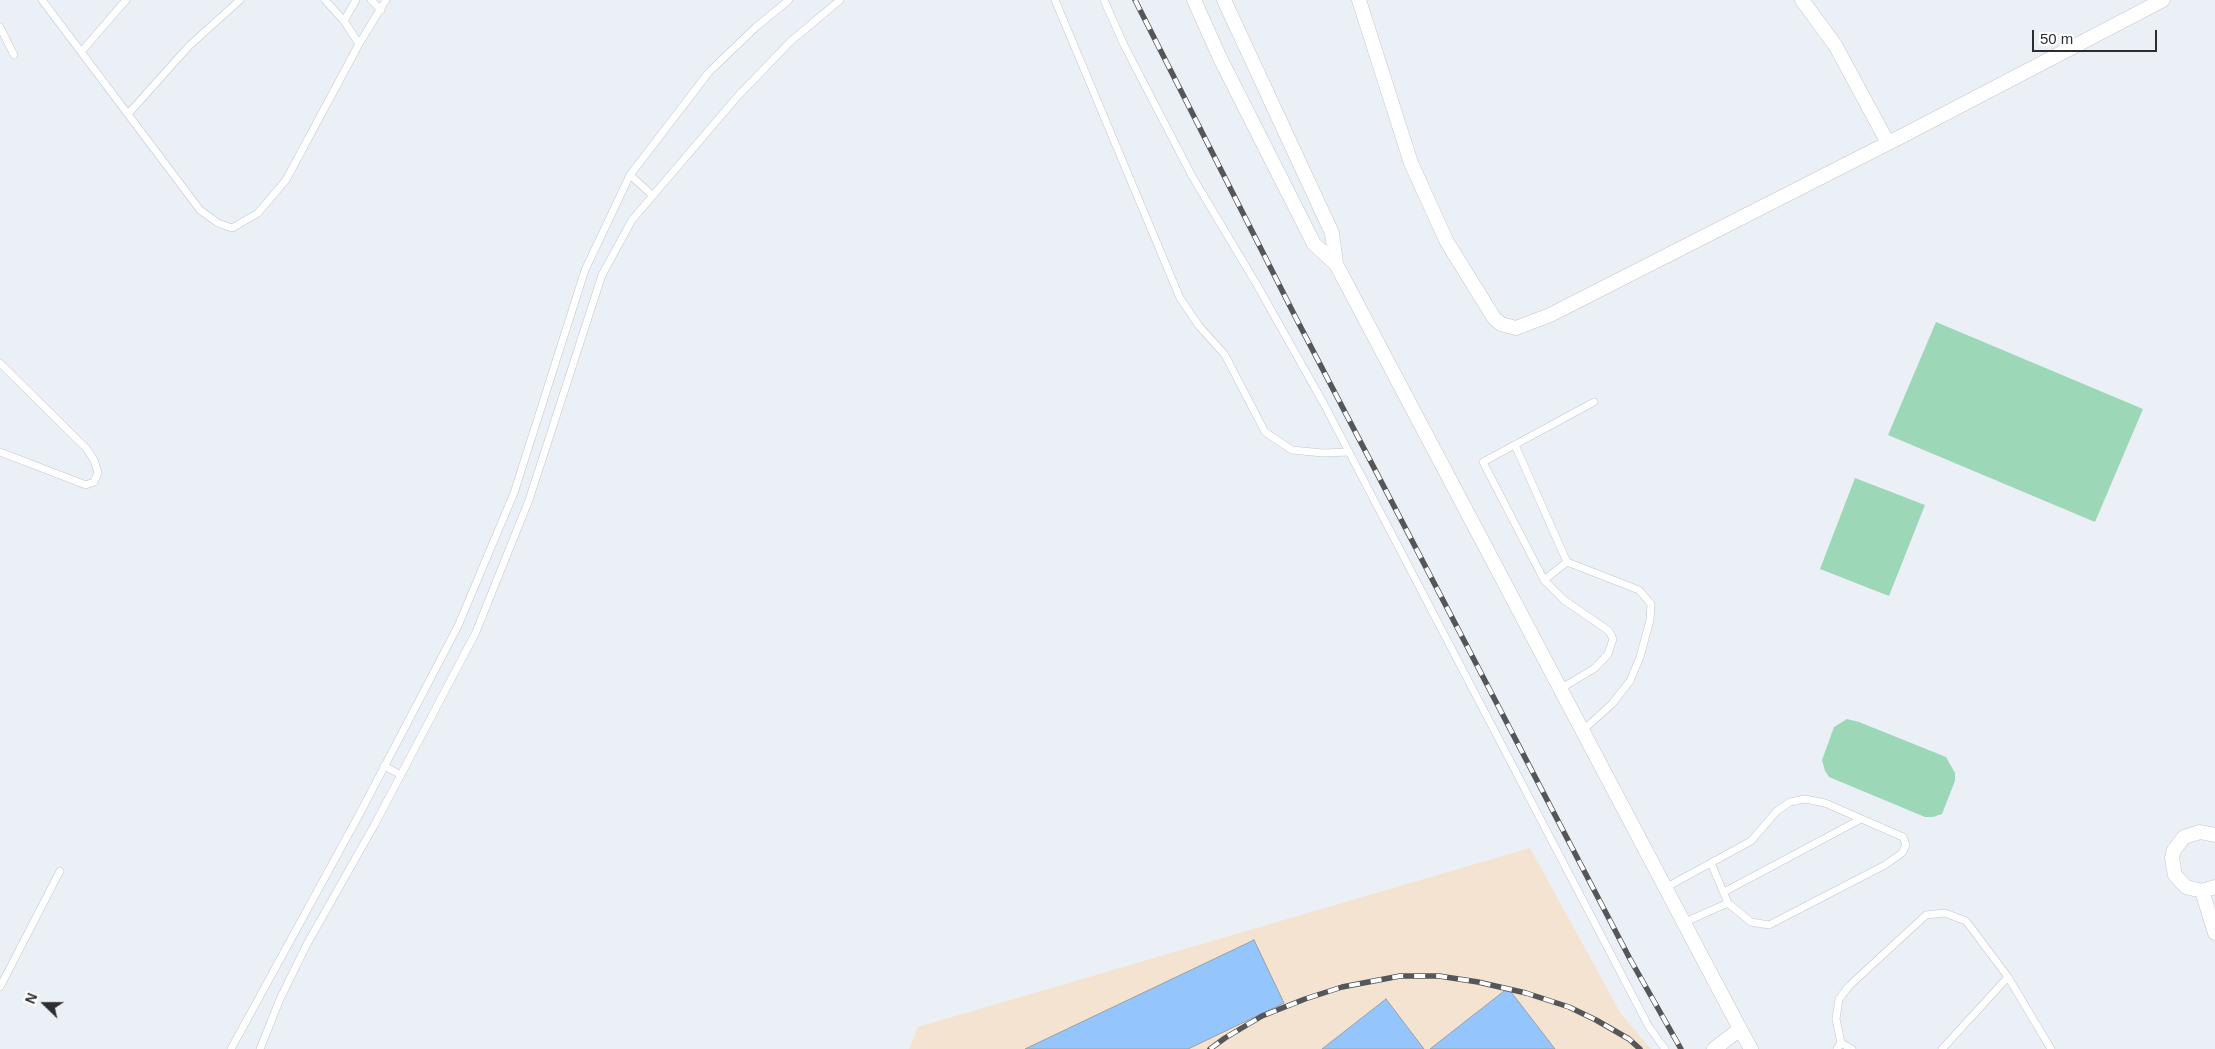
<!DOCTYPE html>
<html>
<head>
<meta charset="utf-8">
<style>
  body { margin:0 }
  #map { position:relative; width:2215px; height:1049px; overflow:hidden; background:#ebf0f6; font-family:Arial,sans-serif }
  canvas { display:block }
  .north { position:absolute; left:20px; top:979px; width:50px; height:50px; -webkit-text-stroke:4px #fff; paint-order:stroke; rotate:292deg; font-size:14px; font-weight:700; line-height:20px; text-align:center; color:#2b2d2f }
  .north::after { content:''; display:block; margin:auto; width:18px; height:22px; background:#2b2d2f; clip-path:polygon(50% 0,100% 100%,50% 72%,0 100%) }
  .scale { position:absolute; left:2032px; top:30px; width:125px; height:22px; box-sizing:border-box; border:2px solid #2b2d2f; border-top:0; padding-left:6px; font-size:15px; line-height:18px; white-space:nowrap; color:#2b2d2f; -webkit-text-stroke:4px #fff; paint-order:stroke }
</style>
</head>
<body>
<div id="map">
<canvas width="2215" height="1049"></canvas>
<div class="north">N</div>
<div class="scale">50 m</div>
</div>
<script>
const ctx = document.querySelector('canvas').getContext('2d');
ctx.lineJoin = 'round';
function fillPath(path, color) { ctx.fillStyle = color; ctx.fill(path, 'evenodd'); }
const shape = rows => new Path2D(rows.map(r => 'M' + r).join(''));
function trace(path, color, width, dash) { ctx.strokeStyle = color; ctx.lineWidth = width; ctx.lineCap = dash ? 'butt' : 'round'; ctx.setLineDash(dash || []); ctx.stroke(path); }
fillPath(shape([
  [1530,848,1621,1014,1651,1049,909,1049,918,1027]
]), '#f3e3d0');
fillPath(shape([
  [1936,322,2143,409,2095,522,1888,435],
  [1855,478,1925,505,1889,596,1820,569],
  [1847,719,1859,722,1946,757,1955,773,1955,781,1942,814,1933,817,1925,817,1829,777,1825,771,1822,760,1834,727]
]), '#9cd8b8');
const building = shape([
  [1254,940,1284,1003,1188,1049,1025,1049,1254,940],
  [1508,988,1555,1049,1430,1049,1508,988],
  [1386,999,1424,1049,1322,1049,1386,999]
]);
fillPath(building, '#94c5fd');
trace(building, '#9ba0a6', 1);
const lane = shape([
  [42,0,200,210,218,223,232,228,258,213,286,180,359,44,344,21,325,0],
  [371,0,381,10],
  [1055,0,1180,298,1199,326,1225,355,1265,432,1292,450,1323,453,1349,452],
  [1104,0,1124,45,1192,176,1257,285,1325,406,1649,1027,1665,1049],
  [344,21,356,0],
  [0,27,14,55],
  [359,44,386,0],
  [82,51,126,0],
  [129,113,189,46,240,0],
  [630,175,652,195],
  [0,363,86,448,94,460,98,473,94,482,86,485,0,452],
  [1515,445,1567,562],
  [1544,580,1483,462,1594,402],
  [1560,689,1595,668,1608,654,1613,639,1609,631,1564,600,1544,580,1567,562,1639,590,1651,604,1650,620,1640,657,1630,681,1612,704,1582,731],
  [384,766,401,775],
  [1711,863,1728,903],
  [1665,888,1751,841,1777,811,1790,802,1805,799,1825,803,1903,837,1906,845,1902,853,1885,865,1769,925,1751,922,1728,903,1683,923],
  [1724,892,1861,819],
  [0,987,60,871],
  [1841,1043,1852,1049],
  [231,1049,359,815,458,626,514,493,585,270,630,175,709,72,756,27,789,0],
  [260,1049,280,999,307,944,375,824,476,632,529,500,602,275,632,220,737,97,791,41,840,0],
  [1837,1049,1841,1043,1836,1019,1839,999,1849,986,1926,915,1945,913,1966,921,2008,977,2051,1049],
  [1942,1049,2008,977]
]);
const street = shape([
  [1194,0,1220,58,1314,244,1336,264],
  [1224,0,1332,233,1336,264,1740,1029,1714,1049],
  [1359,0,1411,163,1447,242,1494,318,1501,324,1516,328,1550,315,1906,134,2163,0],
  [1802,0,1835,45,1888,143],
  [2215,835,2200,832,2184,837,2174,850,2172,858,2175,875,2186,887,2202,891,2215,887],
  [2202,891,2215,933],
  [1740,1029,1751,1049]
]);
trace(lane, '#c1c6cc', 8);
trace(street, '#c1c6cc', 15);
trace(lane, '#fff', 7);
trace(street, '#fff', 14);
const rail = shape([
  [1135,0,1297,320,1630,959,1681,1049],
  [1210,1049,1225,1038,1262,1016,1305,999,1342,987,1400,976,1439,976,1478,982,1526,993,1569,1007,1596,1020,1629,1039,1640,1049]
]);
trace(rail, '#545659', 5.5);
trace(rail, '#fff', 4, [11]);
</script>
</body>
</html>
